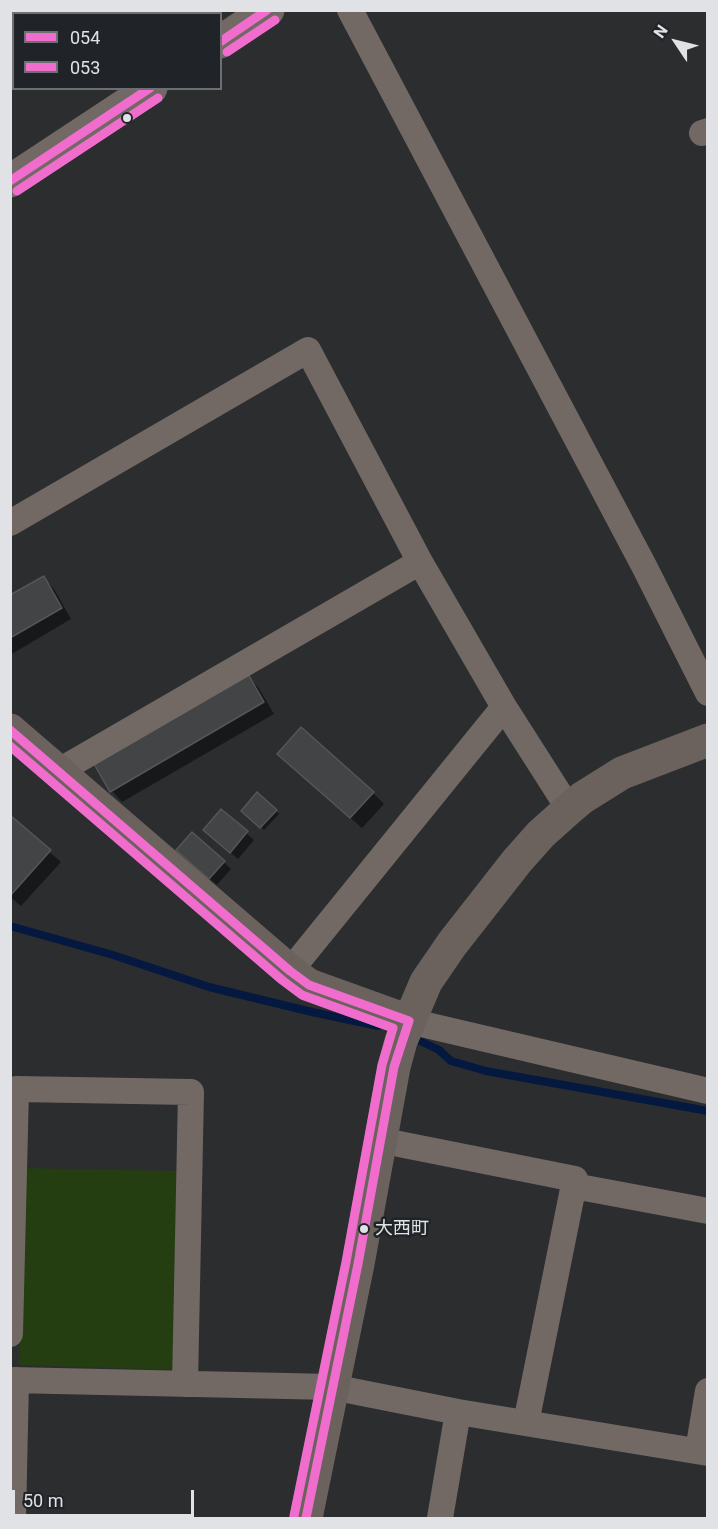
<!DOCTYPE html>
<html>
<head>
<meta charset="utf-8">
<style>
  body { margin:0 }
  #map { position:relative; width:718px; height:1529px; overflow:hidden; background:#2b2d2f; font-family:Roboto,sans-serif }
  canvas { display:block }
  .frame { position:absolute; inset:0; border:12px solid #e0e2e5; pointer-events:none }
  .legend { position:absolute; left:12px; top:12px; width:210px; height:78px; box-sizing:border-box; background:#202327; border:2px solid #6d6f73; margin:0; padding:8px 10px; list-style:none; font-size:18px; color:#e0e2e5 }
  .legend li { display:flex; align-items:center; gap:12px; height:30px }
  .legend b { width:30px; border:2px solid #6d6f73 }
  .north { position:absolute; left:646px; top:12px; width:60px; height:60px; -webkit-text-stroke:4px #202327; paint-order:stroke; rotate:305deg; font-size:16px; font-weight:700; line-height:24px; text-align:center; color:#e0e2e5 }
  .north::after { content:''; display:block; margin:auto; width:21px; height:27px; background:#e0e2e5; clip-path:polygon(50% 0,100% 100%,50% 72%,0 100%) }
  .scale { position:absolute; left:12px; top:1490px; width:182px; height:27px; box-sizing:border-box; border:3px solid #e0e2e5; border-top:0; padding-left:8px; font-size:18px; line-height:21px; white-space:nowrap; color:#e0e2e5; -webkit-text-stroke:4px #202327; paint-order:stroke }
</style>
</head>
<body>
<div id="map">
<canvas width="718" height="1529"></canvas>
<div class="frame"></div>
<ul class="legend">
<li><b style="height:8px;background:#f06dce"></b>054</li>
<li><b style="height:8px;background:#f06dce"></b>053</li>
</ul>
<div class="north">N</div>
<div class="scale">50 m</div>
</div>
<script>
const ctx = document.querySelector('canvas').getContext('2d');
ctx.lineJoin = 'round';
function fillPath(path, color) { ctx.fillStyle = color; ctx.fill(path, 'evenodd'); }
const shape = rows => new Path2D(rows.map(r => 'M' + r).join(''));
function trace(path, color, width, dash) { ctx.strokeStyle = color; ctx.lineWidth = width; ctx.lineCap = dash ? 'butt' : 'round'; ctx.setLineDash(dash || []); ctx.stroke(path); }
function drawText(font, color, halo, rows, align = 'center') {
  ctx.font = font + ' Roboto,"Noto Sans JP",sans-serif'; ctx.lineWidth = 5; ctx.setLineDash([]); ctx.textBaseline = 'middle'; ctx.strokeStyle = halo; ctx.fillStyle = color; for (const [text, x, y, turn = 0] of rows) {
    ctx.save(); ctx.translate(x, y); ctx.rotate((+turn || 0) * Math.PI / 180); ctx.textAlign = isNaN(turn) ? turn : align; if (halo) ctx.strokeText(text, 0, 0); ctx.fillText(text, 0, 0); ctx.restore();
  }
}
fillPath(shape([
  [25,1168,177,1171,173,1370,19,1365]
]), '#243d11');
fillPath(shape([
  [44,578,54,589,71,619,10,655,10,596],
  [247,676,258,687,274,714,122,802,112,791,96,765],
  [290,765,373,793,384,804,362,828],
  [257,794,279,814,264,830,243,811],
  [221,811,254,840,238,859,212,837],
  [10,817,61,862,21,906,10,897],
  [192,834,231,869,217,885,185,858]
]), '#0007');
trace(shape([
  [10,926,113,955,209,987,312,1012,378,1026],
  [412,1037,439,1050,451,1061,486,1071,708,1111]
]), '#041840', 8);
const building = shape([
  [44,576,62,608,10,638,10,595,44,576],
  [248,674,264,702,110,792,94,764,248,674],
  [301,727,374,792,350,818,277,754,301,727],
  [257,792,277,810,260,828,241,811,257,792],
  [221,809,248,831,230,853,203,830,221,809],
  [10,815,51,850,10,896,10,815],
  [192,832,225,861,209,879,176,850,192,832]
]);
fillPath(building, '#434445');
trace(building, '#565658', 1.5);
trace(shape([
  [350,10,644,566,708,693],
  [702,133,708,131],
  [10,523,308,350,420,562,504,707,569,809],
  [59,771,420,562],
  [290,971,504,707],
  [409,1021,708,1091],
  [379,1140,575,1179,526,1423],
  [574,1186,708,1211],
  [10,1334,16,1089,191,1092,185,1384],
  [10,1380,332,1387,458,1412,708,1453],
  [698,1451,708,1391],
  [13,1518,16,1380],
  [440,1518,458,1412]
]), '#726965', 26);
trace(shape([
  [10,730,290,971,309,985,409,1021],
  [306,1518,358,1264,394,1067,401,1041,426,982,452,944,517,861,541,834,569,809,582,798,622,773,708,740]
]), '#6b625e', 33);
trace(shape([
  [220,42,268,10],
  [10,181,151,88]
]), '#726965', 33);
trace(shape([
  [220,42,267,10],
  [10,181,150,88],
  [10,730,290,971,309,985,409,1021,394,1067,358,1264,306,1518]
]), '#f06dce', 9);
trace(shape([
  [227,52,275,20],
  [17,191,158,98],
  [10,746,282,980,302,995,393,1028,382,1065,346,1262,294,1516]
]), '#f06dce', 9);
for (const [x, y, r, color] of [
  [127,118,5,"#e0e2e5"],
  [364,1229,5,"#e0e2e5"]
]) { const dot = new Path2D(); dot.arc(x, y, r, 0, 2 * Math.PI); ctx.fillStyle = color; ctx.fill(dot); trace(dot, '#202327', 2); }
drawText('18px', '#e0e2e5', '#202327', [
  ["大西町",375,1229]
], 'left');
</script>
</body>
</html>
